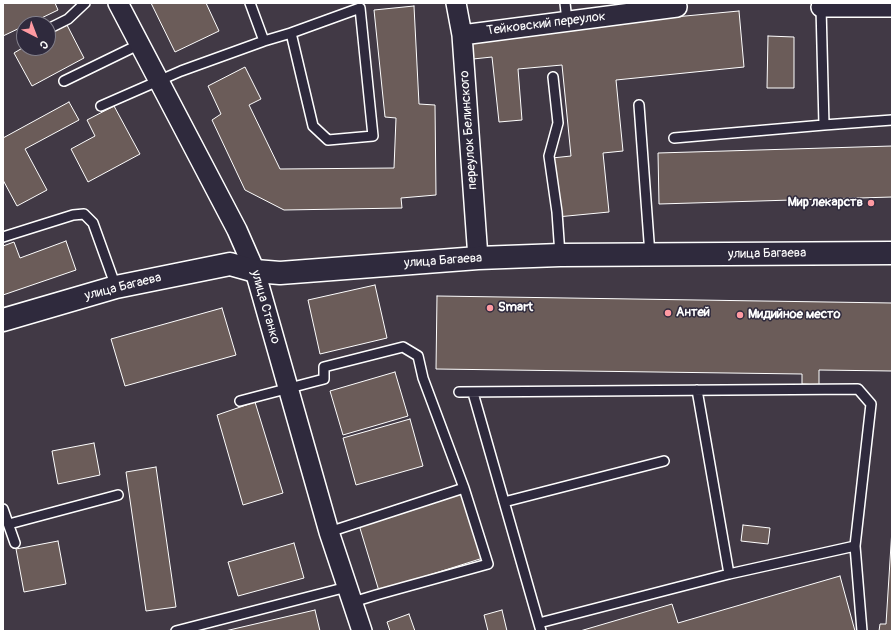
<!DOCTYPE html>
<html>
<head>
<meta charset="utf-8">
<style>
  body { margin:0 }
  #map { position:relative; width:895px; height:634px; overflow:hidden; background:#413945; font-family:Pangolin,sans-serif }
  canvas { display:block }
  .frame { position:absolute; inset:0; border:4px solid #fff; pointer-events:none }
  .north { position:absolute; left:16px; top:16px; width:40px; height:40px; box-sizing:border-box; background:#2f2a3d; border:1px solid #827f8b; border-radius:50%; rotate:138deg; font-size:11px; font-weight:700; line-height:16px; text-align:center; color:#fff }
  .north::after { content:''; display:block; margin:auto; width:14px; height:18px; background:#ff9aa2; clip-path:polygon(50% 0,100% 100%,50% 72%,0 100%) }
</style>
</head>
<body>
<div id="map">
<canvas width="895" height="634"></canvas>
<div class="frame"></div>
<div class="north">С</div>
</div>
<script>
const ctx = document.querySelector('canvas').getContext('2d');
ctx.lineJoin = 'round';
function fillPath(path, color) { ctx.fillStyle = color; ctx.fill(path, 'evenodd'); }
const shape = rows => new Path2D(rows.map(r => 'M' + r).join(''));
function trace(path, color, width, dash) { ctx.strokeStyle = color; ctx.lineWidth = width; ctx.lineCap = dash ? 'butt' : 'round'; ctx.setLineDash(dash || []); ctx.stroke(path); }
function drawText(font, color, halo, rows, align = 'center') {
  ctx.font = font + ' Pangolin,sans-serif'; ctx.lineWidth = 3; ctx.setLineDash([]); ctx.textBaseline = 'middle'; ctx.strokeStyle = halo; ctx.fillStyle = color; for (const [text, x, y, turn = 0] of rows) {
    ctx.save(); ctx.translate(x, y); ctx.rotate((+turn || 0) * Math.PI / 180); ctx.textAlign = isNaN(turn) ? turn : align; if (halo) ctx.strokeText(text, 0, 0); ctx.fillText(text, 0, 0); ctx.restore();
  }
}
const building = shape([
  [3,3,55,3,58,10,29,24,24,24,24,26,3,36,3,3],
  [151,3,206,3,219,31,175,52,151,3],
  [414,6,419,104,435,105,436,195,401,198,402,208,284,210,245,190,212,120,221,114,208,86,245,67,261,99,249,105,280,169,394,168,396,118,385,117,374,10,414,6],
  [739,11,744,67,616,80,623,151,603,153,609,212,557,217,552,158,571,156,562,65,518,69,522,120,499,122,492,57,473,59,471,36,739,11],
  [67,25,84,58,32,86,14,53,24,47,48,48,48,35,67,25],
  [768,36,794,37,794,88,767,88,768,36],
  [69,102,79,120,25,149,47,190,17,206,3,180,3,138,69,102],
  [114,106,140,154,88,182,71,149,95,136,87,120,114,106],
  [892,146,892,197,659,204,658,153,892,146],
  [66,241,76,270,3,295,3,246,14,242,20,258,66,241],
  [375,285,387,338,320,354,308,300,375,285],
  [437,296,892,303,892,371,819,370,819,385,802,384,802,374,436,369,437,296],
  [222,308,236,355,125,386,111,339,222,308],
  [395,372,408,416,343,435,330,391,395,372],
  [255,402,283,493,243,505,217,415,255,402],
  [410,419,423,466,356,485,343,438,410,419],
  [94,443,100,475,58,484,52,451,94,443],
  [156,467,176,607,146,611,126,472,156,467],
  [463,492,483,558,379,591,359,525,463,492],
  [743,525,770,528,768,544,741,541,743,525],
  [892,529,892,631,879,631,880,624,886,624,892,529],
  [58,541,66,584,24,592,16,549,58,541],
  [294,543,304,578,238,596,228,562,294,543],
  [840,576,855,631,580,631,672,604,678,623,840,576],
  [315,610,320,631,225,631,315,610],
  [502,610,507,631,488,631,484,615,502,610],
  [409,614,415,631,390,631,387,622,409,614]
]);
fillPath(building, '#6b5c59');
trace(building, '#fff', 1);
const service = shape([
  [250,3,264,41],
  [565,3,567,21],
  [821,7,824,125,892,120],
  [48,29,68,19,85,3],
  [553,77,558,123,549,156,557,212,560,255],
  [64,81,140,44],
  [639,105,650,255],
  [101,106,181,71,264,41,291,33,313,126,328,140,373,136,360,8,291,33],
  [674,138,824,125],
  [3,237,73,215,84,214,93,223,116,287],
  [697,390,729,574],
  [459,392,858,389,871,404,855,546,862,631],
  [473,393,541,631],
  [240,401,324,379,324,367,403,347,418,356,423,378,464,488,488,564,376,595,353,602],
  [504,502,664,461],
  [3,509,15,543],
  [9,524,118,495],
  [329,532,464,488],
  [539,623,729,574,855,546],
  [176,631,347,587]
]);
const minor = shape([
  [118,3,237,230,255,271,329,532,362,631],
  [456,3,462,35,478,258],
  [821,7,892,7],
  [462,35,677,7]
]);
const tertiary = shape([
  [3,320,116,287,230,264,255,271,280,273,478,258,560,255,892,253]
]);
trace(service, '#fff', 12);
trace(minor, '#fff', 22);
trace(tertiary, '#fff', 25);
trace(service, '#2f2a3d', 9);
trace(minor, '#2f2a3d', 19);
trace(tertiary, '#2f2a3d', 22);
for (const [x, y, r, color] of [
  [871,203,4,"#ff9aa2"],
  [490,308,4,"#ff9aa2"],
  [668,313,4,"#ff9aa2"],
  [740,315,4,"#ff9aa2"]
]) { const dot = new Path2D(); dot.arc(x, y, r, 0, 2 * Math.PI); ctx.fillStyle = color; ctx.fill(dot); trace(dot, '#2f2a3d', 1.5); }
drawText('13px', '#fff', '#2f2a3d', [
  ["Тейковский переулок",546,24,-7],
  ["переулок Белинского",469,130,-94],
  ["улица Багаева",767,254,-1],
  ["улица Багаева",443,261,-4],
  ["улица Багаева",123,287,-14],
  ["улица Станко",265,307,74]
]);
drawText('bold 13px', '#fff', '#2f2a3d', [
  ["Мир лекарств",863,203,"right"],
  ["Smart",498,308],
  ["Антей",676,313],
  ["Мидийное место",748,315]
], 'left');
</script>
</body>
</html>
